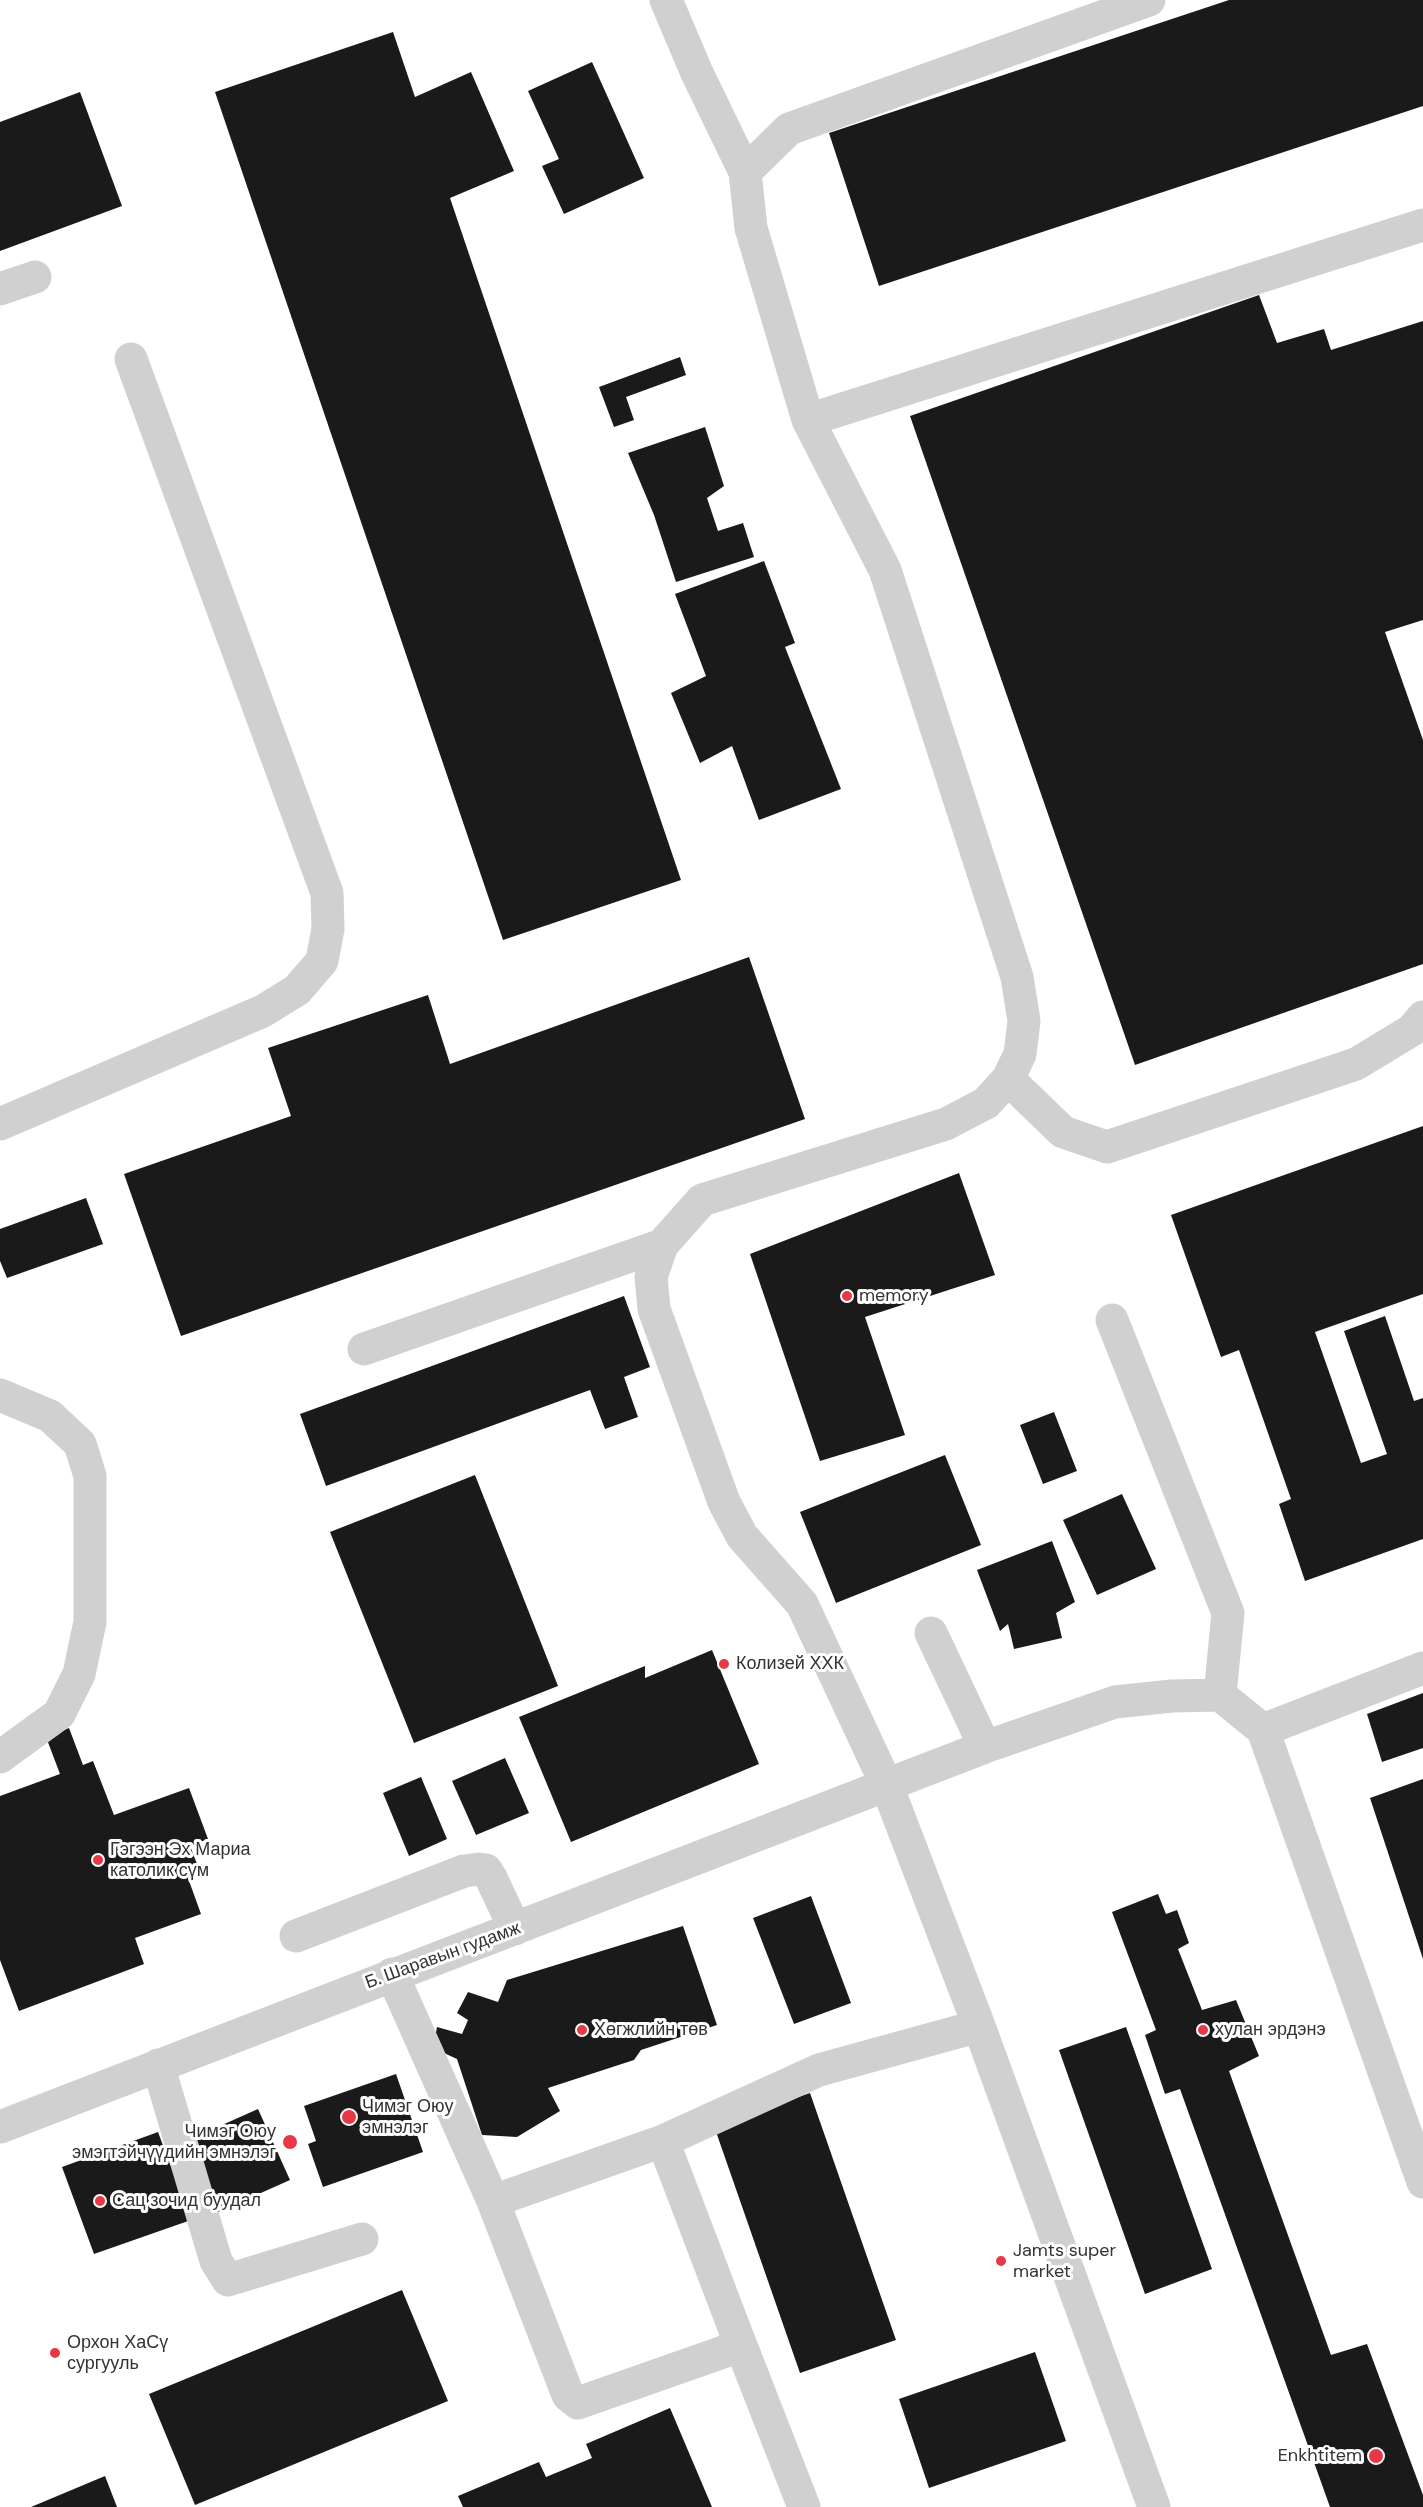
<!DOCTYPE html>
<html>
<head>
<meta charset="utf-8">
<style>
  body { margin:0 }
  canvas { display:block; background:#fff }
</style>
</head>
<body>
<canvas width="1423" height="2507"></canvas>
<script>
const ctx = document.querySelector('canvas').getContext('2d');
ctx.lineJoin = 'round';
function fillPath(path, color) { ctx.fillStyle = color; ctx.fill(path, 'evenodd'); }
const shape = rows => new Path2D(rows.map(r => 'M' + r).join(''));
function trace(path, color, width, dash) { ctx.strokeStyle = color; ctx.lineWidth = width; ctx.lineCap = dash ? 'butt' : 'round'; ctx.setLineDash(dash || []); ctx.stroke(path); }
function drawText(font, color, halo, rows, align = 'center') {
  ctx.font = font + ' "DM Sans",sans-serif'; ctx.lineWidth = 6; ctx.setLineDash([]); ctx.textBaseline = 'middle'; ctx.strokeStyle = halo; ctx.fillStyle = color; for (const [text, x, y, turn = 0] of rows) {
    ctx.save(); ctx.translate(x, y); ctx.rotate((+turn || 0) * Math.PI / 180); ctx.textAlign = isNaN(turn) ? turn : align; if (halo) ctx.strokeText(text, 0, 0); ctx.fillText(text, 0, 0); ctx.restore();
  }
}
fillPath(shape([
  [1229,0,1423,0,1423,106,879,286,829,133],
  [393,32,415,97,471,72,514,171,450,198,681,880,503,940,215,92],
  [592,62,644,178,564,214,542,166,559,159,528,91],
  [80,92,122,206,0,251,0,122],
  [1259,295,1277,343,1324,329,1331,350,1423,321,1423,620,1385,632,1423,740,1423,964,1135,1065,910,416],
  [680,357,686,375,626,397,634,420,614,427,599,387],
  [705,427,724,486,707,498,718,531,743,523,754,557,676,582,654,515,628,453],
  [764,561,795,643,785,647,841,789,759,820,732,746,700,763,671,693,706,676,675,594],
  [749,957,805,1119,181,1336,124,1174,291,1116,268,1048,428,995,450,1064],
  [1423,1126,1423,1294,1315,1332,1361,1463,1387,1454,1344,1331,1385,1316,1414,1401,1423,1398,1423,1539,1305,1581,1279,1504,1291,1499,1239,1350,1221,1357,1171,1215],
  [959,1173,995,1275,865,1317,905,1435,820,1461,750,1254],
  [86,1198,103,1244,7,1278,0,1261,0,1229],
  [624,1296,650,1367,624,1377,638,1417,605,1429,590,1390,326,1486,300,1414],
  [1054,1412,1077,1471,1043,1484,1020,1425],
  [945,1455,981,1545,836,1603,800,1512],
  [475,1475,558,1686,414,1743,330,1532],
  [1122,1494,1156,1569,1097,1595,1063,1520],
  [1052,1541,1075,1602,1056,1613,1062,1638,1014,1649,1008,1624,1000,1631,977,1570],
  [712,1650,759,1764,571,1842,519,1717,645,1666,645,1678],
  [1423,1693,1423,1748,1382,1762,1367,1714],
  [69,1728,83,1765,93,1761,114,1815,189,1788,208,1839,190,1846,201,1874,188,1878,201,1914,135,1938,144,1964,19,2011,0,1960,0,1796,60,1774,46,1737],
  [505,1758,529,1813,476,1835,452,1781],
  [421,1777,447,1839,409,1856,383,1793],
  [1423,1779,1423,1959,1370,1798],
  [1158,1894,1166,1914,1177,1910,1189,1943,1178,1949,1202,2010,1236,2000,1259,2056,1229,2071,1331,2355,1367,2344,1423,2495,1423,2507,1330,2507,1180,2089,1165,2094,1145,2035,1156,2030,1112,1912],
  [811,1896,851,2003,794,2024,753,1918],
  [683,1926,717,2025,641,2050,634,2060,548,2088,560,2111,517,2137,482,2135,457,2059,433,2048,437,2027,462,2034,468,2020,457,2013,468,1992,498,2002,507,1980],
  [1126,2027,1212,2269,1145,2294,1059,2050],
  [396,2074,423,2152,323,2187,308,2144,316,2141,304,2106],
  [810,2093,896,2340,800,2373,714,2126],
  [258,2109,290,2180,216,2213,184,2142],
  [158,2132,191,2220,94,2254,62,2167],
  [402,2290,448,2401,195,2505,149,2394],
  [1035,2352,1066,2441,929,2488,899,2399],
  [670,2408,712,2507,463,2507,458,2496,539,2462,546,2477,592,2458,586,2444],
  [105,2476,117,2507,31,2507]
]), '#1a1a1a');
trace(shape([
  [666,0,697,73,745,172,751,228,808,420,885,570,1017,977,1024,1021,1020,1054,1008,1079,986,1103,946,1124,702,1200,662,1245,651,1277,654,1309,724,1502,742,1536,802,1604,887,1786,979,2026,1154,2507],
  [745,172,789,129,1149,0],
  [0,289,35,277],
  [808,420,1423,225],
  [1008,1079,1063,1132,1107,1147,1356,1064,1412,1030,1423,1017],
  [0,1124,263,1011,297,990,322,961,328,929,327,893,131,359],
  [1112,1320,1228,1613,1220,1695],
  [364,1349,662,1245],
  [0,1395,50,1416,80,1444,90,1476,90,1622,79,1674,59,1714,0,1757],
  [931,1633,985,1747],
  [1263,1730,1423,2182],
  [296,1936,464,1871,479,1869,486,1870,491,1878,515,1929],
  [392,1974,493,2201,568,2395,578,2403,729,2350,738,2338,663,2141],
  [158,2065,216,2261,228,2280,362,2239],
  [0,2127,985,1747,1115,1702,1172,1696,1220,1695,1263,1730,1423,1668],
  [493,2201,663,2141,819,2070,979,2026],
  [738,2338,804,2507]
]), '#d0d0d0', 33);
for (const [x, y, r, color] of [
  [847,1296,6,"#e63946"],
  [724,1664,6,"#e63946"],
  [98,1860,6,"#e63946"],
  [582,2030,6,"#e63946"],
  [1203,2030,6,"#e63946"],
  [349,2117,8,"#e63946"],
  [290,2142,8,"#e63946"],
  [100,2201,6,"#e63946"],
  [1001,2261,6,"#e63946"],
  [55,2353,6,"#e63946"],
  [1376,2456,8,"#e63946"]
]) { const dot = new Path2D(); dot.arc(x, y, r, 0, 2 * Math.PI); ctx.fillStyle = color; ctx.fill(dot); trace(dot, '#fff', 2); }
drawText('18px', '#333', '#fff', [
  ["memory",859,1296],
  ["Колизей ХХК",736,1664],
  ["Гэгээн Эх Мариа",110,1850],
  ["католик сүм",110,1871],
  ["Хөгжлийн төв",594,2030],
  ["хулан эрдэнэ",1215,2030],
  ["Чимэг Оюу",362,2107],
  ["эмнэлэг",362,2128],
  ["Чимэг Оюу",276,2132,"right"],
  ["эмэгтэйчүүдийн эмнэлэг",276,2153,"right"],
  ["Сац зочид буудал",112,2201],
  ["Jamts super",1013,2251],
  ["market",1013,2272],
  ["Орхон ХаСү",67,2343],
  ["сургууль",67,2364],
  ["Enkhtitem",1362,2456,"right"]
], 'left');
drawText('18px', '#333', '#fff', [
  ["Б. Шаравын гудамж",443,1956,-20]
]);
</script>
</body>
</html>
